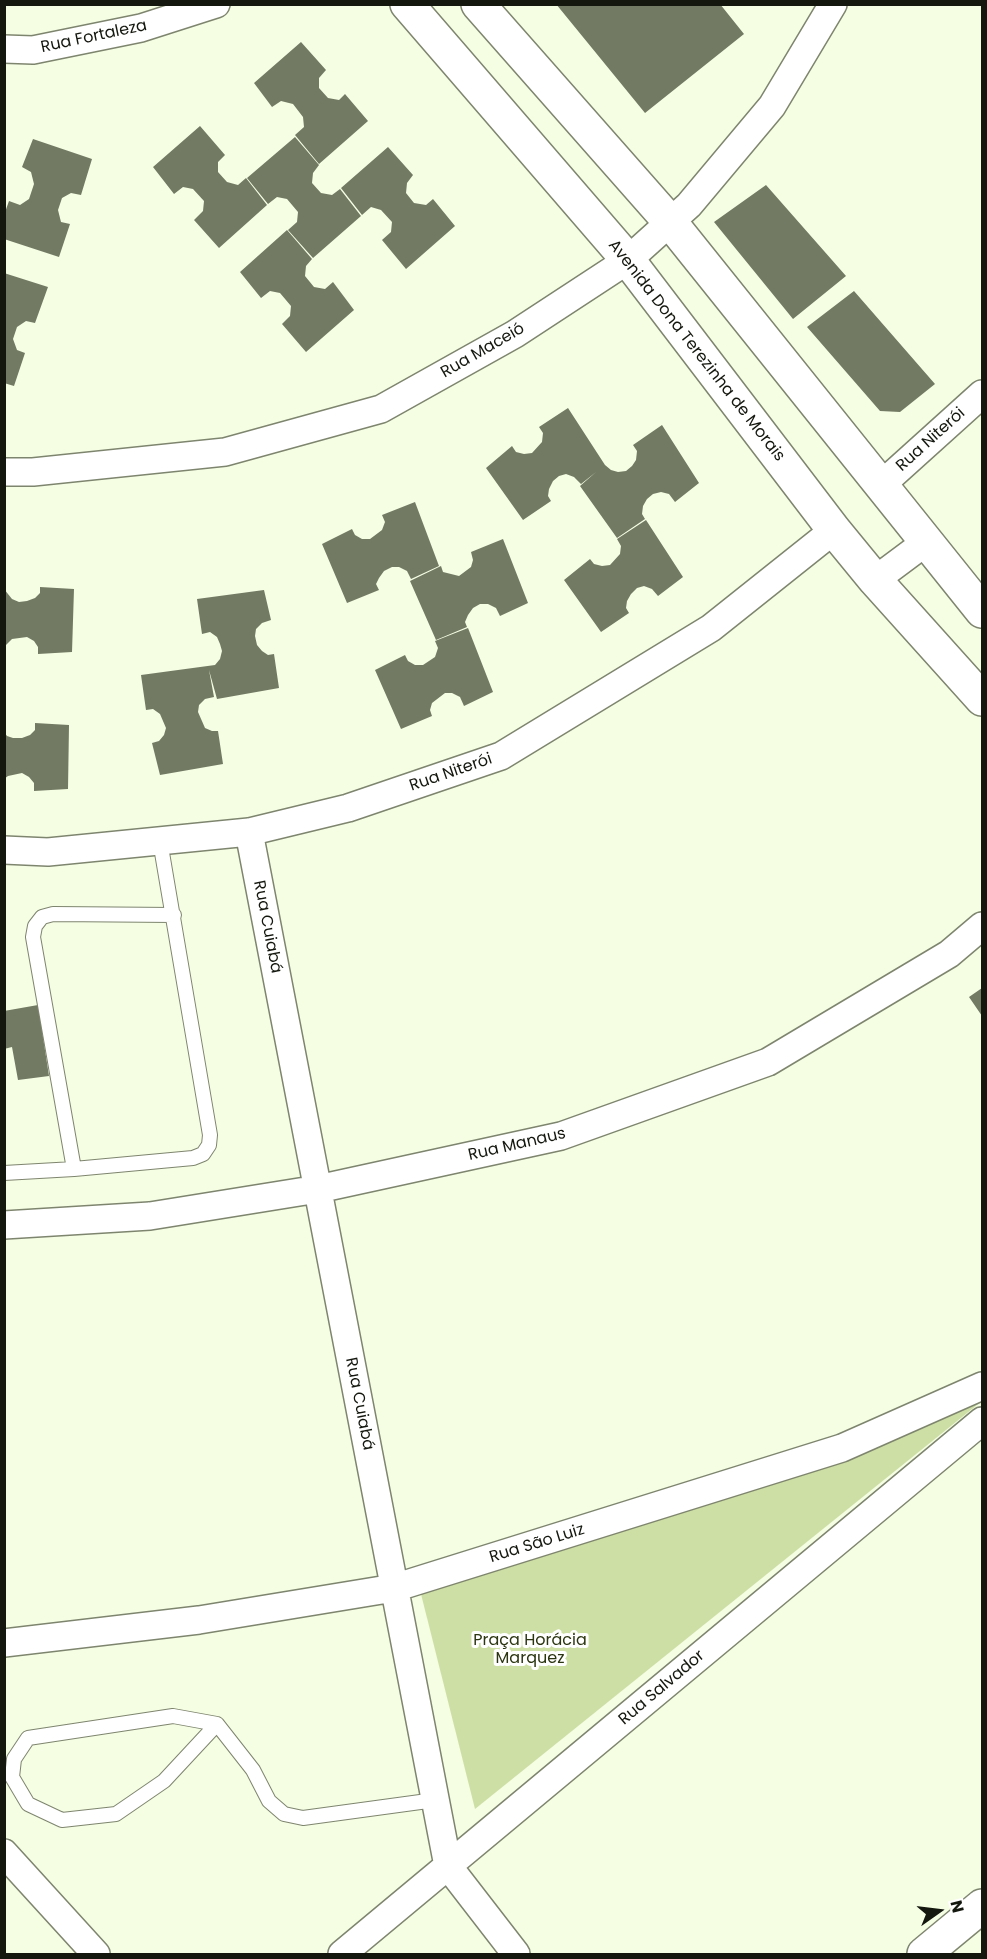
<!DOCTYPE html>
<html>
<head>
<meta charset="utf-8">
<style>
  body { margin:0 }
  #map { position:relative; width:987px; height:1959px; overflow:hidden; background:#f5fde3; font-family:Poppins,sans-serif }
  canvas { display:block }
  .frame { position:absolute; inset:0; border:6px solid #14170e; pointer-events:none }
  .north { position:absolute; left:909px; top:1881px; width:60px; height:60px; -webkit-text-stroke:4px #fff; paint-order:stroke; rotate:76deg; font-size:16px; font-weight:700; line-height:24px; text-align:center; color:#14170e }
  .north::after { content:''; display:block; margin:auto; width:21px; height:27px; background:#14170e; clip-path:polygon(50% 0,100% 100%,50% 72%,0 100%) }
</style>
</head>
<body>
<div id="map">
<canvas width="987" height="1959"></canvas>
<div class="frame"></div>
<div class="north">N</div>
</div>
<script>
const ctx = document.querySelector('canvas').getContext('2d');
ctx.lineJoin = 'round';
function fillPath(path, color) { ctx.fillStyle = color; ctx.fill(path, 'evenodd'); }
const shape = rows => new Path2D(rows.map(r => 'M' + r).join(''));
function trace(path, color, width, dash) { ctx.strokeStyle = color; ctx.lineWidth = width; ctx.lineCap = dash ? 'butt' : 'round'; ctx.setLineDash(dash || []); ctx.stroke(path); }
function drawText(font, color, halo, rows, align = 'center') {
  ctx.font = font + ' Poppins,sans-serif'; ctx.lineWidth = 6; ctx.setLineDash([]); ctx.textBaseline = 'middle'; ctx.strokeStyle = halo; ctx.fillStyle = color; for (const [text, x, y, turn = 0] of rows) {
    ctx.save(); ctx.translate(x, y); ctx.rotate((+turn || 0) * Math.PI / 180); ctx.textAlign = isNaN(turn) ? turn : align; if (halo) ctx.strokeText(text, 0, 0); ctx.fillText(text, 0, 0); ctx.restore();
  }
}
fillPath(shape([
  [982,1401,475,1809,420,1590]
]), '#cddfa5');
fillPath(shape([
  [556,4,720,4,744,34,645,113],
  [301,42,326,70,319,78,319,88,328,98,339,100,345,94,368,121,319,164,295,135,304,127,303,117,293,104,281,101,272,107,254,83],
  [200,126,225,155,218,162,218,172,227,182,238,185,246,178,267,205,219,248,194,220,203,211,204,201,193,189,183,187,174,194,153,167],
  [295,137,319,165,313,173,312,183,321,193,332,195,340,189,361,216,313,258,288,230,297,222,298,212,287,199,277,197,268,204,247,178],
  [33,139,92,159,81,195,71,193,62,198,58,210,61,222,70,224,59,257,4,239,4,215,9,201,20,205,29,199,34,184,31,172,22,167],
  [388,147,413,175,407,183,406,193,414,203,426,205,433,199,455,226,406,269,382,240,391,232,392,222,381,210,371,207,362,215,341,188],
  [766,185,846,276,793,319,714,222],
  [287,230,312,259,306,266,305,276,314,287,325,289,333,282,354,310,306,352,282,324,290,316,291,306,280,293,270,291,261,298,240,272],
  [4,273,48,287,35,323,26,321,17,327,13,339,17,350,25,353,14,386,4,383],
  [854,291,935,384,900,412,880,411,807,327],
  [568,408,605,465,611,470,618,472,626,471,632,466,636,460,637,451,633,445,662,425,699,483,675,502,669,494,661,492,653,494,647,499,643,506,642,514,645,519,617,538,580,486,596,472,581,484,574,477,566,474,559,476,553,481,549,489,548,496,551,501,523,520,486,468,512,446,516,452,524,454,532,453,542,442,543,433,539,427],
  [415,502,439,566,411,579,407,571,399,567,392,567,384,571,379,578,376,584,379,590,347,603,322,544,352,529,355,535,362,539,370,539,382,530,385,522,382,515],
  [646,520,683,577,658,596,652,589,644,586,637,588,631,594,627,601,626,608,629,613,601,632,564,580,590,559,594,564,602,566,610,565,620,554,621,546,617,539],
  [503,539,528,603,500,616,496,608,488,604,480,604,473,608,468,615,465,622,467,627,436,640,410,581,441,566,443,572,459,576,471,567,473,560,471,552],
  [40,587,74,589,72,652,38,654,38,647,34,641,27,637,12,639,4,647,4,589,12,599,19,602,27,601,35,598,40,593],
  [264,590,271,620,262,623,256,629,255,636,257,645,262,651,268,655,274,654,279,688,217,699,209,670,214,697,205,699,199,705,198,712,205,728,212,731,218,731,223,764,160,775,152,743,159,741,164,735,166,728,160,714,153,709,146,710,141,675,215,665,220,659,222,651,220,644,217,637,210,632,202,634,197,599],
  [468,628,493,692,464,706,460,697,452,693,445,693,432,703,430,710,432,716,401,729,375,670,405,655,408,661,415,665,423,665,435,657,438,648,435,641],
  [35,723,69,725,68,789,34,791,34,783,29,777,22,773,8,776,4,779,4,732,7,736,13,738,22,738,30,735,35,730],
  [982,988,982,1016,969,997],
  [38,1005,49,1076,18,1080,12,1047,4,1049,4,1011]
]), '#737a63');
const service = shape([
  [74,1169,33,937,35,926,42,917,53,914,174,915],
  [4,1173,74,1169,193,1158,203,1154,209,1145,210,1135,160,841],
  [217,1724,164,1781,116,1814,62,1820,28,1804,12,1777,14,1759,28,1738,173,1716,217,1724,253,1770,269,1801,284,1814,303,1818,435,1800]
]);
const minor = shape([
  [4,49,33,50,141,28,216,4],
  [4,472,33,472,225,452,381,409,515,334,628,260,689,205,772,106,833,4],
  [880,486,982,394],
  [875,580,926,542],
  [249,832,448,1866,516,1954],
  [4,850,48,852,249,832,348,808,501,756,711,628,834,530],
  [4,1225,150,1216,318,1189,561,1136,768,1062,949,954,982,926],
  [4,1643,199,1620,394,1588,842,1448,982,1386],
  [4,1853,96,1954],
  [342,1954,982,1421]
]);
const tertiary = shape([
  [924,1954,982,1906]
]);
const secondary = shape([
  [407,4,628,260,834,530,875,580,982,699],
  [478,4,671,223,982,611]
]);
trace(service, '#7e856e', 16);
trace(minor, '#7e856e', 30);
trace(tertiary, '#7e856e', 36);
trace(secondary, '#7e856e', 36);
trace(service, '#fff', 14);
trace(minor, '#fff', 27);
trace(tertiary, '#fff', 33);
trace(secondary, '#fff', 33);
drawText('16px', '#14170e', '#fff', [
  ["Rua Fortaleza",94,37,-12],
  ["Rua Maceió",483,351,-30],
  ["Avenida Dona Terezinha de Morais",696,351,52],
  ["Rua Niterói",931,440,-42],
  ["Rua Niterói",451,773,-19],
  ["Rua Cuiabá",267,927,79],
  ["Rua Manaus",517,1145,-13],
  ["Rua Cuiabá",359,1404,79],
  ["Rua São Luiz",537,1544,-17],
  ["Rua Salvador",662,1688,-40]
]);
drawText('16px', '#2b3510', '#fff', [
  ["Praça Horácia",530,1641],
  ["Marquez",530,1659]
]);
</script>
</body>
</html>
